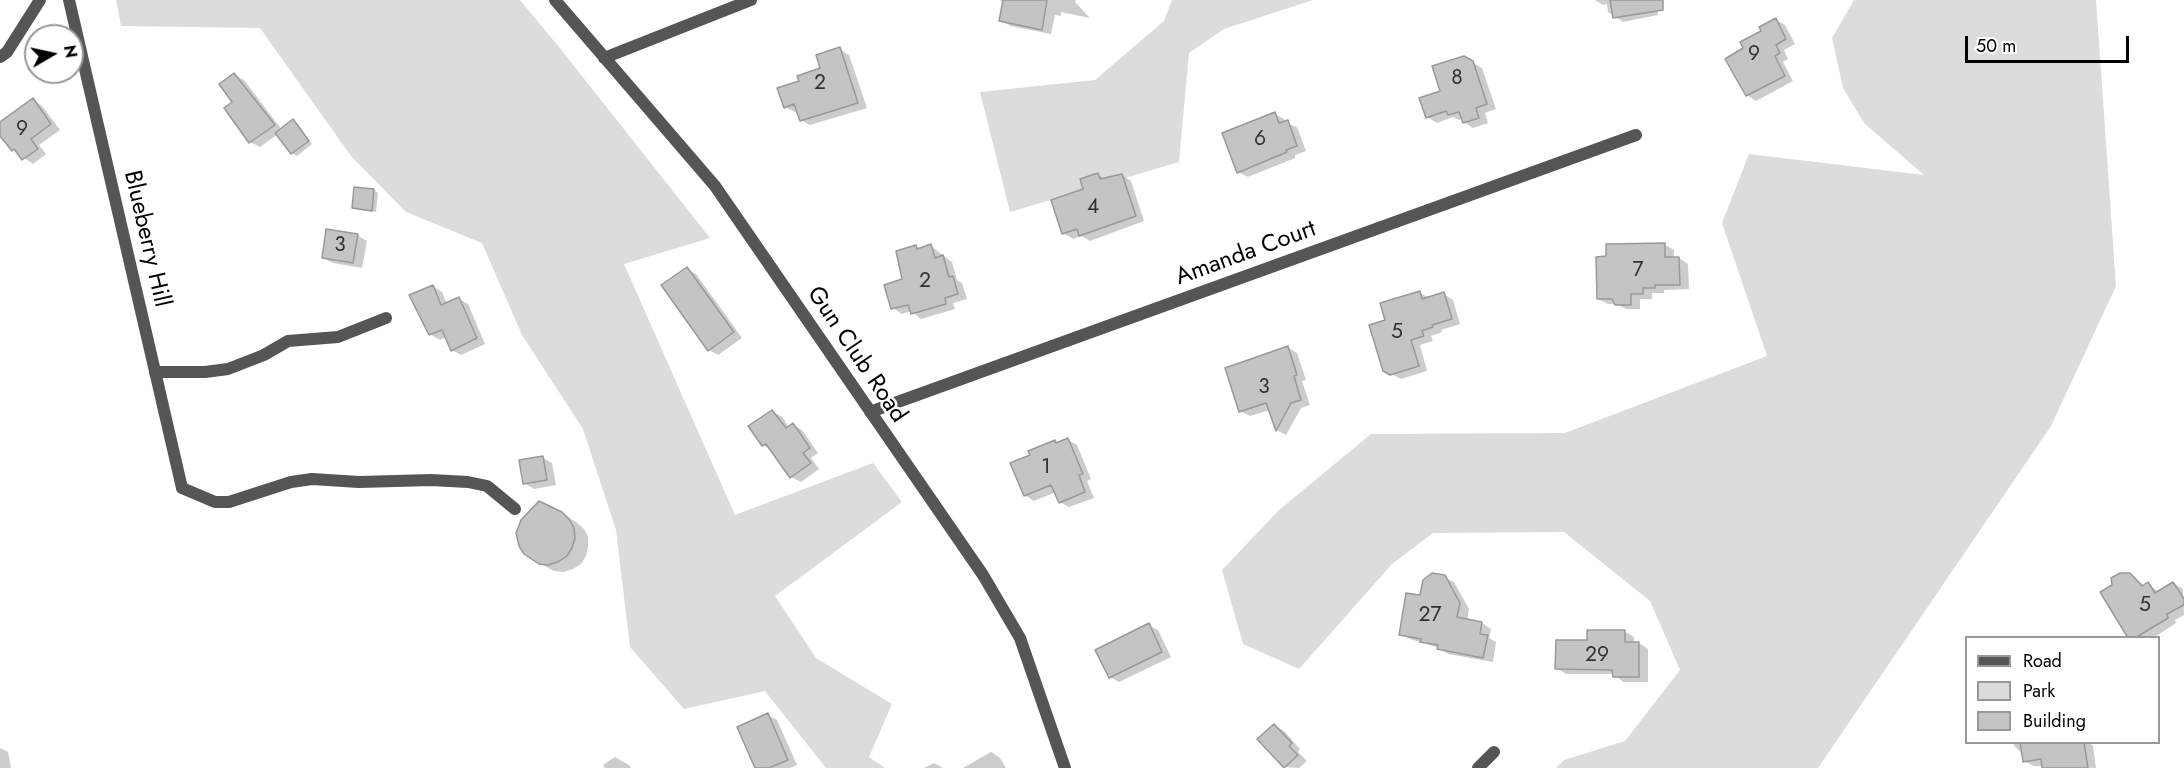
<!DOCTYPE html>
<html>
<head>
<meta charset="utf-8">
<style>
  body { margin:0 }
  #map { position:relative; width:2184px; height:768px; overflow:hidden; background:#fff; font-family:Jost,sans-serif }
  canvas { display:block }
  .legend { position:absolute; left:1965px; top:636px; width:195px; height:108px; box-sizing:border-box; background:#fff; border:2px solid #999; margin:0; padding:8px 10px; list-style:none; font-size:18px; color:#000 }
  .legend li { display:flex; align-items:center; gap:12px; height:30px }
  .legend b { width:30px; border:2px solid #999 }
  .north { position:absolute; left:24px; top:24px; width:60px; height:60px; box-sizing:border-box; background:#fff; border:2px solid #999; border-radius:50%; rotate:81deg; font-size:16px; font-weight:700; line-height:24px; text-align:center; color:#000 }
  .north::after { content:''; display:block; margin:auto; width:21px; height:27px; background:#000; clip-path:polygon(50% 0,100% 100%,50% 72%,0 100%) }
  .scale { position:absolute; left:1965px; top:36px; width:164px; height:27px; box-sizing:border-box; border:3px solid #000; border-top:0; padding-left:8px; font-size:18px; line-height:21px; white-space:nowrap; color:#000; -webkit-text-stroke:4px #fff; paint-order:stroke }
</style>
</head>
<body>
<div id="map">
<canvas width="2184" height="768"></canvas>
<ul class="legend">
<li><b style="height:8px;background:#555"></b>Road</li>
<li><b style="height:16px;background:#dcdcdc"></b>Park</li>
<li><b style="height:16px;background:#c4c4c4"></b>Building</li>
</ul>
<div class="north">N</div>
<div class="scale">50 m</div>
</div>
<script>
const ctx = document.querySelector('canvas').getContext('2d');
ctx.lineJoin = 'round';
function fillPath(path, color) { ctx.fillStyle = color; ctx.fill(path, 'evenodd'); }
const shape = rows => new Path2D(rows.map(r => 'M' + r).join(''));
function trace(path, color, width, dash) { ctx.strokeStyle = color; ctx.lineWidth = width; ctx.lineCap = dash ? 'butt' : 'round'; ctx.setLineDash(dash || []); ctx.stroke(path); }
function drawText(font, color, halo, rows, align = 'center') {
  ctx.font = font + ' Jost,sans-serif'; ctx.lineWidth = 5; ctx.setLineDash([]); ctx.textBaseline = 'middle'; ctx.strokeStyle = halo; ctx.fillStyle = color; for (const [text, x, y, turn = 0] of rows) {
    ctx.save(); ctx.translate(x, y); ctx.rotate((+turn || 0) * Math.PI / 180); ctx.textAlign = isNaN(turn) ? turn : align; if (halo) ctx.strokeText(text, 0, 0); ctx.fillText(text, 0, 0); ctx.restore();
  }
}
fillPath(shape([
  [116,0,520,0,559,47,710,238,624,264,735,515,873,463,902,502,775,596,816,658,892,704,869,757,885,768,826,768,765,691,684,709,630,647,616,530,583,429,522,335,482,243,406,212,351,156,260,28,121,26],
  [1172,0,1313,0,1224,29,1189,53,1179,162,1010,212,980,92,1095,80,1164,21],
  [1854,0,2096,0,2116,286,2051,426,1818,768,1556,768,1564,760,1625,741,1680,670,1650,601,1564,532,1433,533,1392,564,1299,669,1243,644,1222,570,1279,510,1371,434,1565,433,1767,356,1722,223,1749,154,1924,175,1864,123,1843,88,1832,38]
]), '#dcdcdc');
fillPath(shape([
  [1000,0,1076,0,1075,2,1090,18,1061,12,1061,16,1055,15,1051,34,1010,26,1001,20,1004,4],
  [1595,0,1656,0,1658,15,1623,22,1608,12,1607,4,1603,5],
  [1776,20,1785,25,1795,44,1784,50,1788,59,1783,62,1793,81,1756,101,1747,95,1745,49],
  [839,49,849,55,867,108,810,125,801,120,798,111,795,112,785,107,801,82,822,69],
  [1464,58,1482,68,1496,109,1485,113,1488,123,1473,128,1464,122,1463,118,1459,120,1453,117,1437,123,1427,117],
  [234,75,244,80,282,130,293,121,298,124,312,144,297,156,292,153,278,134,260,147,250,142],
  [33,100,42,106,60,130,39,145,46,154,33,164,13,150,0,133,0,124],
  [1275,114,1284,119,1285,123,1297,127,1306,151,1295,155,1295,158,1248,177,1238,172],
  [1098,175,1105,179,1122,175,1131,181,1144,221,1090,241,1081,236,1073,239,1063,233,1085,190],
  [374,190,378,193,376,212,358,210,353,208],
  [357,235,367,241,362,268,333,263,323,258],
  [1664,244,1674,250,1674,258,1679,258,1688,264,1689,289,1664,290,1664,293,1652,293,1652,299,1640,299,1640,309,1626,309,1616,304,1608,304,1598,299],
  [931,246,952,262,957,280,962,283,967,299,953,303,955,309,921,319,911,311,902,314,893,308,916,247,920,249],
  [687,269,696,274,742,338,718,355,709,350],
  [433,286,442,292,447,304,459,299,468,304,485,344,461,355,452,350,446,337,440,340,430,334],
  [1420,293,1430,298,1444,294,1453,300,1460,324,1441,330,1442,332,1431,336,1433,341,1420,345,1427,371,1401,379,1384,370,1387,321],
  [1287,347,1297,353,1306,380,1302,381,1310,405,1301,408,1286,435,1277,430,1270,410,1250,416,1240,411],
  [772,411,782,417,789,427,793,425,802,430,818,453,811,458,819,469,801,482,791,477,773,451,763,445,750,427],
  [1068,440,1077,445,1091,479,1087,481,1094,498,1069,507,1060,502,1056,492,1034,501,1025,495,1032,455,1055,442,1058,444],
  [543,458,552,463,556,485,534,489,524,483],
  [561,513,576,522,584,529,588,537,588,547,586,556,581,564,573,569,564,572,554,571,539,563],
  [2130,574,2145,586,2148,584,2159,592,2173,583,2183,589,2184,615,2175,620,2176,623,2153,638,2130,638],
  [1444,577,1454,582,1469,609,1467,621,1482,623,1491,629,1489,638,1496,642,1493,662,1448,654,1439,648,1410,639,1400,634,1421,597],
  [1148,625,1158,630,1171,657,1119,682,1110,677],
  [1624,631,1634,637,1634,643,1639,643,1648,649,1648,682,1623,682,1614,674,1566,674,1557,668],
  [767,715,777,720,797,765,790,768,757,768],
  [1275,726,1284,731,1300,749,1298,752,1307,761,1299,768,1285,767,1259,740],
  [2014,742,2088,742,2093,746,2096,768,2034,766,2024,761,2023,754,2014,746],
  [0,748,8,752,11,768,0,768],
  [991,752,1000,758,1006,768,963,768],
  [615,757,629,765,631,768,605,768,603,765],
  [934,763,943,768,924,768]
]), '#0003');
const building = shape([
  [1003,0,1047,0,1042,30,999,21,1003,0],
  [1610,0,1663,0,1663,10,1613,18,1610,0],
  [1776,18,1786,39,1776,45,1780,53,1775,56,1785,76,1746,96,1725,59,1743,48,1740,42,1761,31,1759,27,1776,18],
  [840,47,858,103,800,121,794,104,784,108,777,88,799,81,797,76,820,68,816,55,840,47],
  [1464,56,1473,61,1487,104,1476,108,1479,118,1463,123,1459,112,1448,115,1446,111,1426,118,1419,98,1440,91,1432,66,1464,56],
  [234,73,275,125,249,143,224,108,232,102,219,84,234,73],
  [33,98,51,124,31,139,38,149,22,160,14,149,12,151,0,136,0,122,33,98],
  [1275,112,1279,123,1288,120,1297,146,1286,150,1287,152,1237,173,1222,133,1275,112],
  [293,119,309,141,291,154,275,133,293,119],
  [1098,173,1100,179,1122,174,1136,216,1079,236,1077,229,1062,234,1051,200,1083,189,1080,179,1098,173],
  [354,187,374,189,372,211,352,208,354,187],
  [326,229,358,234,353,263,322,258,326,229],
  [1665,243,1665,257,1679,257,1680,285,1655,285,1655,288,1643,288,1643,294,1631,294,1631,305,1615,305,1612,299,1597,299,1596,257,1606,256,1606,244,1665,243],
  [931,244,935,258,943,255,949,277,953,276,958,294,945,298,946,304,911,314,908,305,891,309,884,285,902,279,896,251,916,245,917,249,931,244],
  [687,267,734,332,708,351,661,285,687,267],
  [433,285,441,305,459,297,477,338,451,351,442,330,429,335,409,295,433,285],
  [1420,291,1422,299,1444,292,1452,319,1432,325,1433,327,1422,331,1424,336,1411,340,1419,366,1390,375,1383,371,1369,325,1385,320,1380,303,1420,291],
  [1288,346,1297,375,1294,376,1301,400,1291,403,1276,431,1266,403,1239,412,1225,368,1288,346],
  [772,410,786,428,793,423,810,448,803,453,811,463,790,478,766,444,762,446,748,426,772,410],
  [1068,438,1083,474,1079,475,1085,492,1059,503,1051,485,1024,496,1010,463,1030,455,1028,451,1055,440,1056,443,1068,438],
  [543,456,547,480,523,484,519,460,543,456],
  [539,501,562,512,569,519,574,528,575,538,572,548,567,556,558,562,548,565,539,564,524,554,519,546,516,533,521,520,539,501],
  [1432,573,1445,575,1460,603,1457,617,1482,622,1480,634,1488,635,1483,658,1437,649,1438,645,1420,642,1421,639,1399,635,1406,593,1420,595,1423,580,1432,573],
  [2120,573,2130,573,2142,586,2148,582,2155,593,2173,582,2184,599,2184,605,2167,614,2168,618,2135,638,2128,638,2100,592,2112,585,2111,578,2120,573],
  [1149,623,1162,652,1109,678,1095,650,1149,623],
  [1587,630,1625,630,1625,642,1639,642,1639,677,1613,677,1612,670,1555,669,1556,640,1587,640,1587,630],
  [768,713,788,760,769,768,755,768,737,727,768,713],
  [1274,724,1292,743,1289,746,1298,755,1284,768,1257,739,1274,724],
  [2020,742,2084,742,2088,768,2042,768,2041,759,2023,762,2020,742]
]);
fillPath(building, '#c4c4c4');
trace(building, '#999', 1.5);
trace(shape([
  [155,372,205,372,228,369,264,355,288,341,338,337,386,318],
  [182,488,215,502,229,502,291,482,312,479,359,482,431,480,468,482,487,486,515,509]
]), '#555', 12);
trace(shape([
  [69,0,182,488],
  [555,0,715,186,983,575,1020,638,1065,768],
  [0,57,7,52,40,0],
  [604,58,751,0],
  [870,412,1636,135],
  [1478,768,1494,752]
]), '#555', 12);
drawText('21px', '#313131', null, [
  ["9",1754,55],
  ["8",1457,79],
  ["2",820,84],
  ["9",22,130],
  ["6",1260,140],
  ["4",1093,208],
  ["3",340,246],
  ["7",1638,271],
  ["2",925,282],
  ["5",1397,333],
  ["3",1264,388],
  ["1",1046,468],
  ["5",2145,606],
  ["27",1430,616],
  ["29",1597,656]
]);
drawText('24px', '#000', '#fff', [
  ["Blueberry Hill",146,239,77],
  ["Amanda Court",1246,254,-20],
  ["Gun Club Road",856,355,56]
]);
</script>
</body>
</html>
